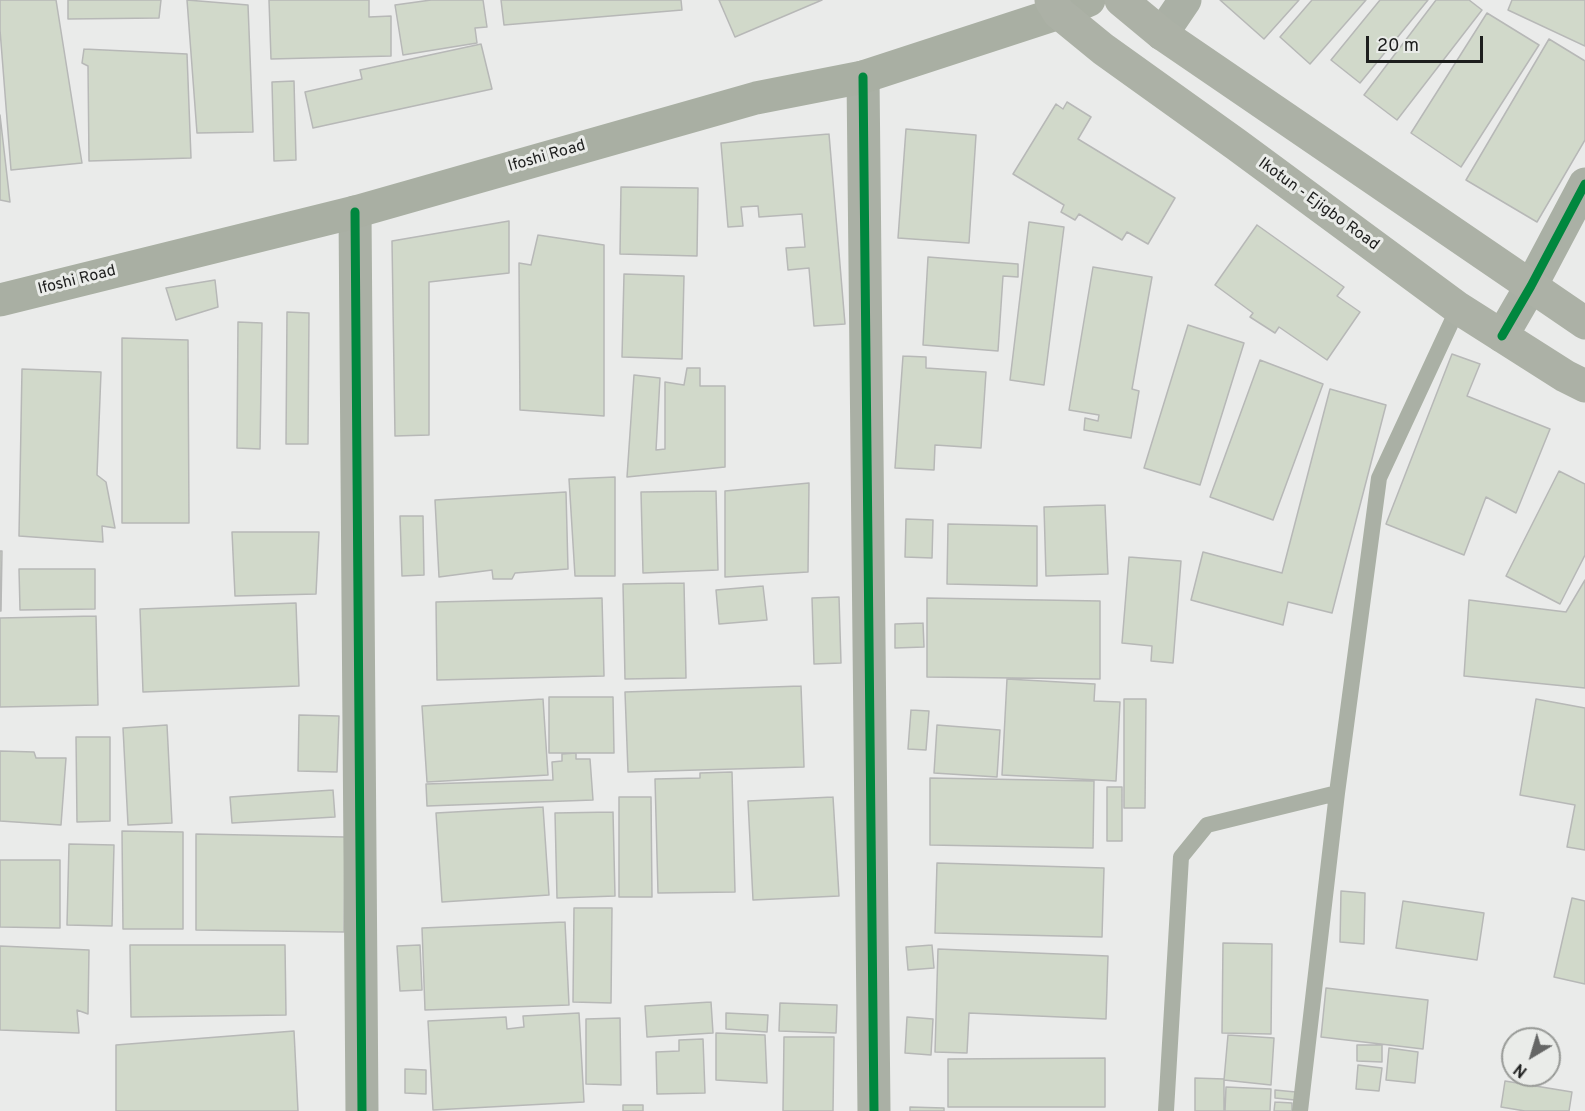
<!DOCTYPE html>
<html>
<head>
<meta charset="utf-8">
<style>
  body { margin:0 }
  #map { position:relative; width:1585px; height:1111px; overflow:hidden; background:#eaebea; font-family:Overpass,sans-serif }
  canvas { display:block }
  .north { position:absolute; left:1501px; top:1027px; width:60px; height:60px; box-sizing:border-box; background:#eaece9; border:2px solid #989a97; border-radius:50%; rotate:218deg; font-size:16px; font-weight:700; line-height:24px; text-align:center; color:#1d1e1d }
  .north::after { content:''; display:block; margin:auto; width:21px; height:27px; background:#656665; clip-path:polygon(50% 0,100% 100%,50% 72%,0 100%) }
  .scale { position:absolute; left:1366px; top:36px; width:117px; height:27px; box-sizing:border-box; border:3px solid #1d1e1d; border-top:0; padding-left:8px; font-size:18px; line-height:21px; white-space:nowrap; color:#1d1e1d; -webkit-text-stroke:4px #eaece9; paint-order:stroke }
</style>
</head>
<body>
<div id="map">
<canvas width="1585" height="1111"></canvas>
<div class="north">N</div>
<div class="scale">20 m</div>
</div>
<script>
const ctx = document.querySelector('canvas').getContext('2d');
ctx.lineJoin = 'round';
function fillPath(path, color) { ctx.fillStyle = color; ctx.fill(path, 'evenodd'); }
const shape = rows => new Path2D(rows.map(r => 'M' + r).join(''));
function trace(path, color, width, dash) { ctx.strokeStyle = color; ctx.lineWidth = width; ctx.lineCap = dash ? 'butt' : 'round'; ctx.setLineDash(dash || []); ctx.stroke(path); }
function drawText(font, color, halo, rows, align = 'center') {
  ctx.font = font + ' Overpass,sans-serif'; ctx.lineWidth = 6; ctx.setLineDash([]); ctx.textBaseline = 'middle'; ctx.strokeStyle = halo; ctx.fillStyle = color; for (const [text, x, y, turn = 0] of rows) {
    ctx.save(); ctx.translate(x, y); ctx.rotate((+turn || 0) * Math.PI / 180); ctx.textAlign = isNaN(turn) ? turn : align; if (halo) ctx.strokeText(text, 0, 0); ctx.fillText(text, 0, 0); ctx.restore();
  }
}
const building = shape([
  [0,0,56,0,82,163,11,170,0,30,0,0],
  [68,0,161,0,159,18,68,19,68,0],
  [187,0,248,5,253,132,197,133,187,0],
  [269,0,369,0,369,17,391,16,391,56,271,59,269,0],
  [431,0,483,0,487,27,475,28,477,43,403,55,395,5,431,0],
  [501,0,681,0,682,10,504,25,501,0],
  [719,0,822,0,735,37,719,0],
  [1220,0,1299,0,1264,39,1220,0],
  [1312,0,1366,0,1310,64,1280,37,1312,0],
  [1380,0,1428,0,1360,83,1331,60,1380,0],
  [1436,0,1469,0,1482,10,1397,120,1364,95,1436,0],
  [1512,0,1585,0,1585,46,1508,10,1512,0],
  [1487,13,1539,45,1461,167,1411,133,1487,13],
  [1549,39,1585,61,1585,140,1537,222,1466,180,1549,39],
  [481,44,492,89,313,128,305,92,362,79,360,70,481,44],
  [84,49,187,54,191,158,89,161,88,66,82,63,84,49],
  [294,81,296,160,274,161,272,82,294,81],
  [1067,102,1091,117,1078,139,1175,198,1148,244,1127,232,1122,240,1079,214,1075,220,1061,212,1064,205,1013,174,1056,104,1063,109,1067,102],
  [0,115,10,202,0,200,0,115],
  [906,129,976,135,969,243,898,238,906,129],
  [829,134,845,324,814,326,809,268,788,270,786,248,805,247,802,214,759,217,758,206,741,207,743,226,728,227,721,143,829,134],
  [621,187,698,188,697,256,620,254,621,187],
  [509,221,509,273,429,282,429,435,395,436,392,241,509,221],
  [1029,222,1064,227,1044,385,1010,380,1029,222],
  [1257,225,1344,287,1337,296,1360,312,1327,360,1279,327,1275,333,1250,317,1253,313,1215,285,1257,225],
  [538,235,604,245,604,416,520,410,519,263,531,265,538,235],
  [928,257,1018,264,1018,277,1003,276,998,351,923,345,928,257],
  [1093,267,1152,277,1132,389,1139,391,1131,438,1084,430,1085,418,1098,421,1099,415,1069,410,1093,267],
  [624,274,684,276,682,359,622,357,624,274],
  [215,280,218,307,176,320,166,288,215,280],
  [287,312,309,313,308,444,286,444,287,312],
  [238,322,262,323,260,449,237,448,238,322],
  [1188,325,1244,343,1200,485,1144,468,1188,325],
  [122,338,188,340,189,523,122,523,122,338],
  [1452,354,1480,364,1467,396,1550,429,1516,513,1486,497,1464,555,1386,524,1452,354],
  [903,356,926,357,926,368,986,372,981,448,935,445,934,470,895,468,903,356],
  [1260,360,1323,384,1273,520,1210,497,1260,360],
  [687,368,700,368,700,386,725,386,725,467,627,477,634,375,660,378,656,450,665,449,665,382,684,385,687,368],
  [22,369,101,372,97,475,106,482,115,528,102,526,103,542,19,536,22,369],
  [1330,389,1386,405,1332,613,1288,602,1283,625,1191,600,1203,552,1282,573,1330,389],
  [1559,471,1585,484,1585,555,1560,604,1506,576,1559,471],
  [615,477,615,576,575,576,569,479,615,477],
  [809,483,808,572,725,577,725,491,809,483],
  [716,491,718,570,643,573,641,492,716,491],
  [566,492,568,569,515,573,512,579,493,579,492,570,439,577,435,500,566,492],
  [1105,505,1108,574,1046,576,1044,507,1105,505],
  [400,516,423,516,424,575,402,576,400,516],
  [906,519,933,520,932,558,905,557,906,519],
  [948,524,1037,526,1037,586,947,584,948,524],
  [232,532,319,532,316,594,235,596,232,532],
  [0,551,2,551,1,611,0,611,0,551],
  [1129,557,1181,561,1173,663,1151,661,1152,646,1122,643,1129,557],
  [19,569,95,569,95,609,20,610,19,569],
  [1585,580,1585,688,1464,676,1469,600,1566,612,1585,580],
  [684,583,686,678,625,679,623,584,684,583],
  [763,586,767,620,719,624,716,590,763,586],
  [839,597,841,663,814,664,812,598,839,597],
  [602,598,604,676,437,680,436,602,602,598],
  [927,598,1100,601,1100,679,927,677,927,598],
  [296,603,299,686,143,692,140,609,296,603],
  [96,616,98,705,0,707,0,618,96,616],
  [923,623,924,647,895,648,895,624,923,623],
  [1007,679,1095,684,1094,701,1120,702,1116,781,1002,775,1007,679],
  [801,686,804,767,628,772,625,692,801,686],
  [549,697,613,697,614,753,549,753,549,697],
  [543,699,548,775,427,782,422,706,543,699],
  [1124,699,1146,699,1145,808,1124,808,1124,699],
  [1536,699,1585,708,1585,850,1567,847,1575,805,1520,795,1536,699],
  [911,710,929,711,926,750,908,749,911,710],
  [299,715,339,716,337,772,298,771,299,715],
  [167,725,172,823,128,825,123,728,167,725],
  [937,725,1000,730,997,777,934,773,937,725],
  [76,737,110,737,110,821,77,822,76,737],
  [0,751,34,752,36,758,66,758,61,825,0,821,0,751],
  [576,753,576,759,590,759,593,800,427,806,426,784,553,780,552,762,562,761,562,754,576,753],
  [732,772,735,892,658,893,655,779,700,778,700,773,732,772],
  [930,778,1094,781,1093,848,930,845,930,778],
  [1107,787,1122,787,1122,841,1107,841,1107,787],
  [333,790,335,817,232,823,230,797,333,790],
  [619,797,651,797,652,897,619,897,619,797],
  [833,797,839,896,753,900,748,801,833,797],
  [543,807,549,895,442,902,436,813,543,807],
  [613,812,615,896,557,898,555,813,613,812],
  [122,831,183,832,183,929,123,929,122,831],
  [196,834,345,837,344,932,196,930,196,834],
  [69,844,114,845,112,926,67,925,69,844],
  [0,860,60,860,60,928,0,927,0,860],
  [937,863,1104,868,1102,937,935,933,937,863],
  [1341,891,1365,893,1364,944,1340,942,1341,891],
  [1572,898,1585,901,1585,984,1554,977,1572,898],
  [1403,901,1484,913,1477,960,1396,948,1403,901],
  [574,908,612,908,611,1003,573,1002,574,908],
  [565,922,569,1005,425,1010,422,928,565,922],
  [1223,943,1272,944,1271,1034,1222,1033,1223,943],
  [130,945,285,945,286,1015,131,1017,130,945],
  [420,945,422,990,400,991,397,946,420,945],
  [932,945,934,968,908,970,906,947,932,945],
  [0,946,89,950,88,1014,77,1010,79,1033,0,1030,0,946],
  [938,949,1108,956,1106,1019,969,1013,967,1053,935,1052,938,949],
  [1326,988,1428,1000,1423,1049,1321,1037,1326,988],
  [711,1002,713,1033,647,1037,645,1006,711,1002],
  [780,1003,837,1005,836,1033,779,1031,780,1003],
  [579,1013,584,1102,433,1110,428,1021,506,1017,507,1029,524,1027,523,1016,579,1013],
  [726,1013,768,1015,767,1032,726,1029,726,1013],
  [907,1017,933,1019,931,1055,905,1053,907,1017],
  [620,1018,621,1085,586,1084,586,1019,620,1018],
  [294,1031,298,1111,116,1111,116,1045,294,1031],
  [716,1033,765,1035,767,1083,716,1080,716,1033],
  [1228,1035,1274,1038,1271,1085,1224,1080,1228,1035],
  [784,1037,834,1037,833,1111,783,1111,784,1037],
  [703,1039,705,1093,657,1094,656,1052,679,1051,679,1040,703,1039],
  [1357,1045,1382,1045,1382,1062,1357,1061,1357,1045],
  [1389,1048,1418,1052,1415,1083,1386,1080,1389,1048],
  [1105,1058,1105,1107,948,1107,948,1059,1105,1058],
  [1358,1065,1382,1068,1379,1091,1356,1089,1358,1065],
  [405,1069,426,1070,426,1094,405,1093,405,1069],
  [1195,1078,1224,1079,1224,1111,1195,1111,1195,1078],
  [1505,1081,1572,1092,1569,1111,1525,1111,1501,1107,1505,1081],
  [1226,1087,1271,1089,1270,1111,1225,1111,1226,1087],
  [1275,1090,1296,1092,1295,1100,1275,1098,1275,1090],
  [1275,1102,1292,1103,1292,1111,1274,1111,1275,1102],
  [623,1105,643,1105,643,1111,623,1111,623,1105],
  [910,1107,944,1108,944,1111,910,1111,910,1107]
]);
fillPath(building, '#d1d9ca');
trace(building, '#b7b8b7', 1.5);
trace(shape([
  [1166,1111,1181,857,1207,825,1337,793],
  [1300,1111,1337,793,1379,478,1458,308]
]), '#aab0a5', 16);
trace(shape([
  [1162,34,1185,0],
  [863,77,874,1111],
  [355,212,362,1111],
  [1502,336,1531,286,1585,184]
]), '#aab0a5', 33);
trace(shape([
  [0,300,355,212,756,98,863,77,1059,13,1089,0]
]), '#a9afa3', 33);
trace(shape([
  [1051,0,1059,13,1103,49,1237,145,1458,308,1565,376,1585,386],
  [1121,0,1162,34,1585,323]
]), '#acb1a6', 33);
trace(shape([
  [863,77,874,1111],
  [355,212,362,1111],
  [1502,336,1531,286,1585,184]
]), '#00873e', 9);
drawText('16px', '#1d1e1d', '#eaece9', [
  ["Ifoshi Road",547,157,-16],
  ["Ikotun - Ejigbo Road",1318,205,36],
  ["Ifoshi Road",77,281,-14]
]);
</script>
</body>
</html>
